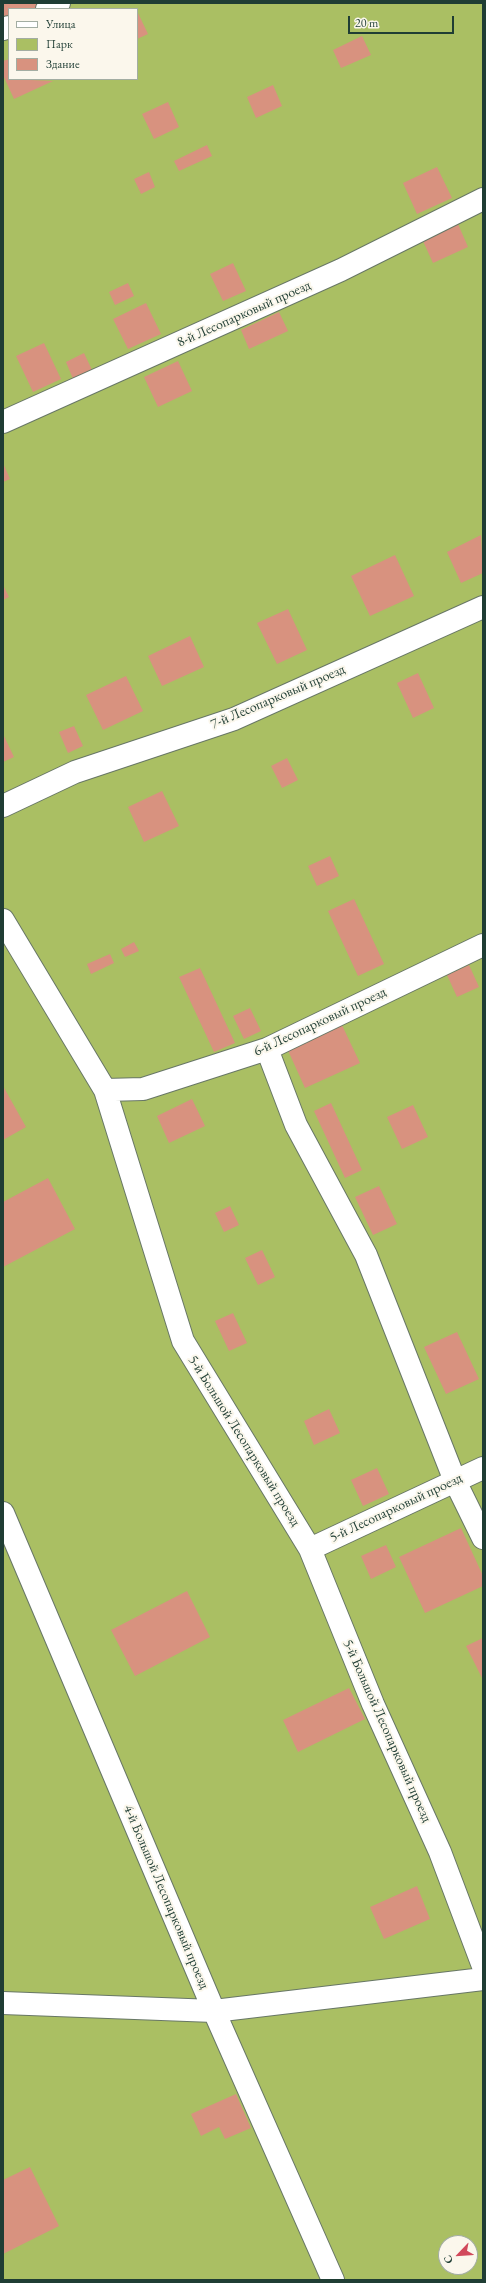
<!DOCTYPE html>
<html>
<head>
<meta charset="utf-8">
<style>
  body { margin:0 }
  #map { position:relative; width:486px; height:2283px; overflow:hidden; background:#f0e2c4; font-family:"EB Garamond",serif }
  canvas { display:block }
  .frame { position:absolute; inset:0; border:4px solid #1f3d34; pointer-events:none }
  .legend { position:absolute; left:8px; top:8px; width:130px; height:72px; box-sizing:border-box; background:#fbf7ec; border:1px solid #a3ada2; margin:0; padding:5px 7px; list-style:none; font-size:12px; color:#1f3d34 }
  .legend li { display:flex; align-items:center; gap:8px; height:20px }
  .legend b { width:20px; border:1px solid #a3ada2 }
  .north { position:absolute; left:438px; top:2235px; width:40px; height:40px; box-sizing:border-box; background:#fbf7ec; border:1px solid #a3ada2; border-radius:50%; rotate:245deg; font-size:11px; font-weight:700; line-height:16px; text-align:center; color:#1f3d34 }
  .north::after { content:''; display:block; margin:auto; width:14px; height:18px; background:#d1495b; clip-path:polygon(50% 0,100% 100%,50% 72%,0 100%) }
  .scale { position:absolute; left:348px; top:16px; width:106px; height:18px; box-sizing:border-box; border:2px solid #1f3d34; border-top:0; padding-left:5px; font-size:12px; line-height:14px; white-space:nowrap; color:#1f3d34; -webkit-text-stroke:3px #fbf7ec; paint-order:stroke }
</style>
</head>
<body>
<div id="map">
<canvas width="486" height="2283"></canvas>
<div class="frame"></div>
<ul class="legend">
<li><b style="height:5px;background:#fff"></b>Улица</li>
<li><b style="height:11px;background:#aabf63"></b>Парк</li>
<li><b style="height:11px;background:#d8927f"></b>Здание</li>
</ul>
<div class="north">С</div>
<div class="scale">20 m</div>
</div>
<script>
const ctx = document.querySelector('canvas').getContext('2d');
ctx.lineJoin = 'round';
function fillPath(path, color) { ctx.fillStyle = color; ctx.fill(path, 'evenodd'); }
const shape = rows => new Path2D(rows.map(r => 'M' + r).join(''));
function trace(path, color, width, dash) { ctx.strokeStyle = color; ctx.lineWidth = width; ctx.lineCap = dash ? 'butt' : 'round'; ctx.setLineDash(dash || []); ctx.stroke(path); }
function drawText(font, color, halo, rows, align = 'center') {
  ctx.font = font + ' "EB Garamond",serif'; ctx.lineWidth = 4; ctx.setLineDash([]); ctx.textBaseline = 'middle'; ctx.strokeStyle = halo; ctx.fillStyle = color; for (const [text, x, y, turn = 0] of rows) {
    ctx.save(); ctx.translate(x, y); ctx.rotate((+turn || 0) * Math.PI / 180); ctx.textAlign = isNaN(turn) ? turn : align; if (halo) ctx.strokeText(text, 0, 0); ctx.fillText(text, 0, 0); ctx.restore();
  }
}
fillPath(shape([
  [3,3,483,3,483,2280,3,2280],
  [9,9,137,9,137,79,9,79],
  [446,2243,470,2243,470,2267,446,2267]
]), '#aabf63');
fillPath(shape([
  [3,3,41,3,43,9,9,9,9,25,3,28],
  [137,11,148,34,137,39],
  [362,36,371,55,341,68,333,50],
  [9,59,9,79,53,81,14,99,3,75,3,61],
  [273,85,282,106,256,118,247,97],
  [168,102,179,127,154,139,142,114],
  [207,145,212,156,179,171,174,161],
  [437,167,452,198,417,214,403,183],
  [149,172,155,187,141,194,134,179],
  [458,224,468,247,433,263,423,241],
  [233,263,246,291,223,301,210,274],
  [128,283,134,296,115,305,109,292],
  [146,303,161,334,128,349,113,319],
  [279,312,288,331,249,349,241,330],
  [44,343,61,379,33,392,16,356],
  [84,353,92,370,73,379,66,362],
  [178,361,192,391,158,407,144,377],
  [3,463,10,479,3,482],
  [481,535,483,573,461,583,447,552],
  [395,555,414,596,370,616,351,576],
  [3,585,9,597,3,600],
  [288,609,307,650,277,664,257,623],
  [190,636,204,667,162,686,148,656],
  [418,673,434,708,413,718,397,683],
  [126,676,143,711,103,730,86,695],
  [74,726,83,746,68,753,59,732],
  [3,734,14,757,3,762],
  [287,758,298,780,282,788,271,766],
  [162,791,179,826,144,842,128,807],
  [330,856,339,876,317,886,308,866],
  [354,899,384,964,358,976,328,911],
  [134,942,139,951,125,957,121,949],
  [110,954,114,963,91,974,87,964],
  [469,965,479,987,457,997,447,975],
  [200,968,235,1043,214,1052,179,977],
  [250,1008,261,1031,244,1039,233,1016],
  [340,1021,360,1063,305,1088,286,1046],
  [3,1086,26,1127,3,1140],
  [192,1099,205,1126,169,1143,157,1116],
  [331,1103,362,1170,345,1178,314,1111],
  [413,1105,428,1137,402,1149,387,1117],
  [48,1178,75,1229,3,1267,3,1202],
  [379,1186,397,1224,373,1235,355,1197],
  [230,1206,239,1225,224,1232,215,1213],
  [262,1250,275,1277,258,1285,245,1258],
  [233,1313,247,1343,229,1351,215,1321],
  [457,1332,479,1379,446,1394,424,1347],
  [329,1409,340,1433,314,1445,304,1421],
  [377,1468,389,1494,363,1506,351,1480],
  [461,1528,483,1576,483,1586,425,1613,399,1557],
  [386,1545,396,1567,371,1579,361,1556],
  [187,1591,210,1637,135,1676,111,1630],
  [483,1638,483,1678,482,1678,466,1646],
  [349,1688,365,1719,298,1752,283,1720],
  [417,1886,430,1919,384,1939,370,1907],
  [236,2094,251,2128,225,2139,219,2127,201,2136,191,2114],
  [30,2167,59,2226,3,2254,3,2180]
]), '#d8927f');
const minor = shape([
  [47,9,59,3],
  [3,29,9,27],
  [3,422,341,270,483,199],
  [3,806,75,772,234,719,483,607],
  [3,920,105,1090,183,1341,310,1549,373,1704,440,1852,483,1966],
  [267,1049,296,1125,366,1255,455,1481,483,1538],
  [105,1090,143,1089,267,1049,483,945],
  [3,1513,214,2011,333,2280],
  [310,1549,483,1468],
  [3,2003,214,2011,483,1979]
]);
trace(minor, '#687766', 24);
trace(minor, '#fff', 22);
drawText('14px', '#1f3d34', '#fbf7ec', [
  ["8-й Лесопарковый проезд",244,314,-24],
  ["7-й Лесопарковый проезд",278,697,-23],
  ["6-й Лесопарковый проезд",320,1022,-25],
  ["5-й Большой Лесопарковый проезд",244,1441,58],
  ["5-й Лесопарковый проезд",396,1508,-25],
  ["5-й Большой Лесопарковый проезд",387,1731,66],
  ["4-й Большой Лесопарковый проезд",166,1897,67]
]);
</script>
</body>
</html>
